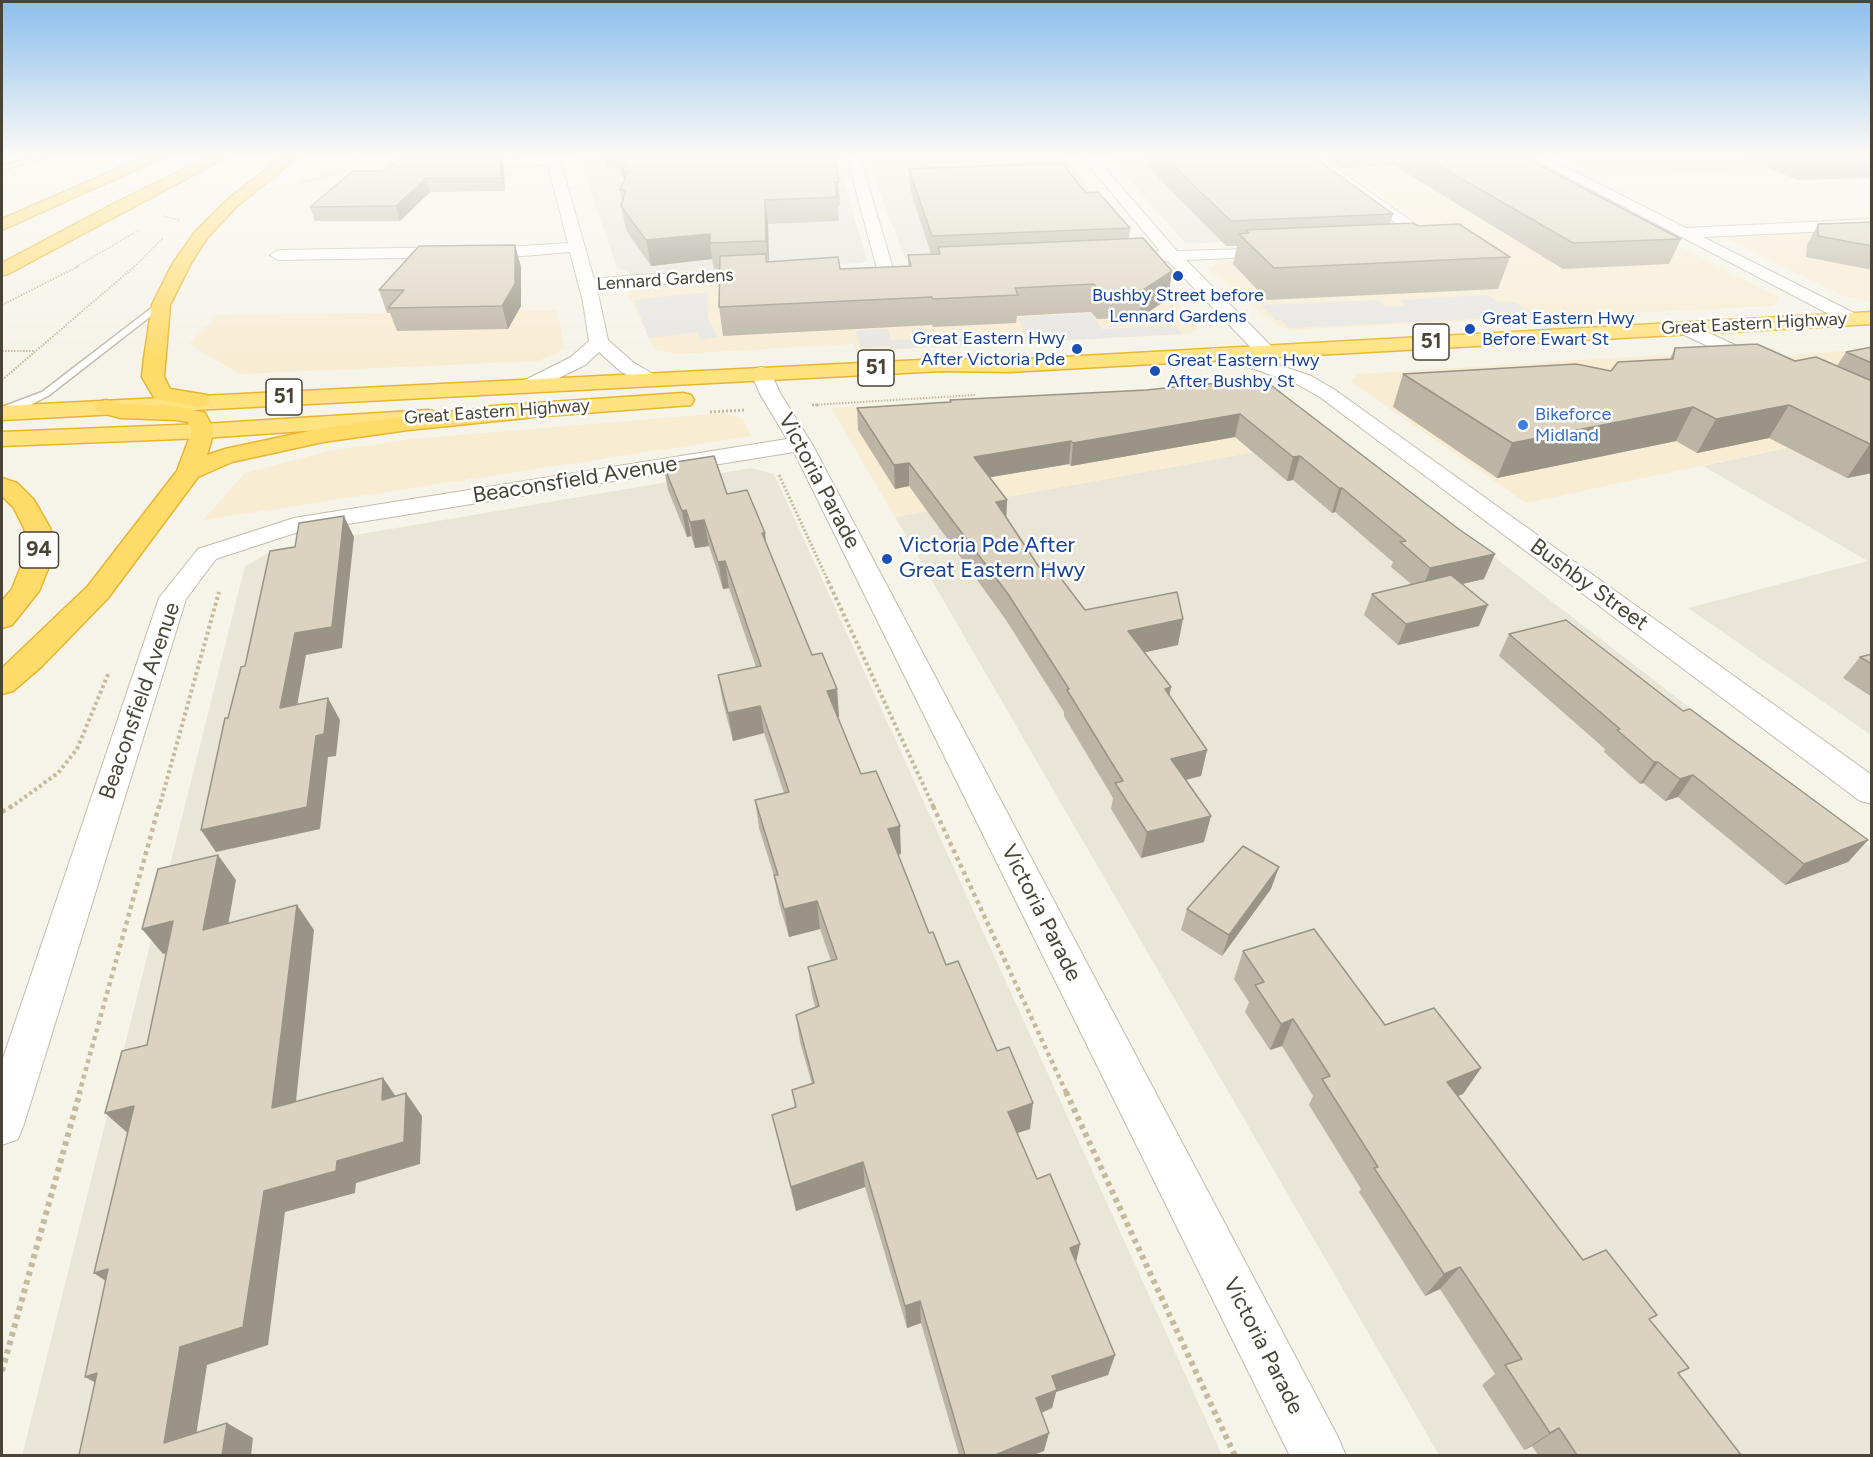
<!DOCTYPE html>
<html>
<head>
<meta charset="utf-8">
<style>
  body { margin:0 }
  #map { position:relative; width:1873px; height:1457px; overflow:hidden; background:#f6f3e9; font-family:Figtree,sans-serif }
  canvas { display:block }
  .frame { position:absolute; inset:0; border:3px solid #4a4436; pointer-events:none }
</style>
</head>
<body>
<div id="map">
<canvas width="1873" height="1457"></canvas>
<div class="frame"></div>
</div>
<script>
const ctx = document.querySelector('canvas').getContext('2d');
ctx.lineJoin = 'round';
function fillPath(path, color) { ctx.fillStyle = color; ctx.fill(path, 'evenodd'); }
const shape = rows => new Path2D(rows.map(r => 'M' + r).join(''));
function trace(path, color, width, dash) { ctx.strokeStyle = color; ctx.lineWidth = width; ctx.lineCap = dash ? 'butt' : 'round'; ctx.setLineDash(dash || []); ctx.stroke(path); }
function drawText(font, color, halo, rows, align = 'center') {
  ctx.font = font + ' Figtree,sans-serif'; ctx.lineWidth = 5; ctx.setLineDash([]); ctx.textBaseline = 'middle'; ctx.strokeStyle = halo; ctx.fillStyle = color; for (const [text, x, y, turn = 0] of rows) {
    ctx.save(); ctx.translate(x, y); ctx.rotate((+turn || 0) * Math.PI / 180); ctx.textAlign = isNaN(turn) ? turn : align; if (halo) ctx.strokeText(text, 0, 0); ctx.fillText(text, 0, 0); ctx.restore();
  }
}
fillPath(shape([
  [1860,432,1871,438,1871,735,1688,608,1868,561,1703,466],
  [1338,437,1871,847,1871,1455,1439,1455,895,517],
  [751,468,774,474,1222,1455,22,1456,245,566,278,548]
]), '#eae6d7');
fillPath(shape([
  [1520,163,1780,298,1771,306,1291,330,1273,323,1208,269,1219,261,1458,250,1346,170],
  [1871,229,1871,302,1868,302,1841,295,1719,235],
  [1128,263,1150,268,1199,328,1189,334,857,352,854,344,677,354,654,349,627,293,639,285],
  [557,310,565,349,538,361,240,374,189,344,218,315],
  [1871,349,1871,393,1786,355,1845,351],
  [1693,353,1860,432,1526,503,1351,382,1357,374],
  [1259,382,1275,389,1338,437,895,517,831,408],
  [723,413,743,419,751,436,203,520,245,473,329,451,413,439]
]), '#f8ecd3');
fillPath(shape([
  [579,157,837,157,867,261,861,263,634,274,617,268],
  [867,157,1063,157,1136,247,911,261,905,259],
  [1109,157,1295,157,1403,233,1186,244],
  [1561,157,1871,157,1872,165,1599,176]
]), '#e8e4dd');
fillPath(shape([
  [708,292,708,319,718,337,702,340,697,332,649,338,634,300],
  [1487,295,1497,302,1515,302,1536,316,1290,328,1281,320,1275,320,1261,305,1378,300,1386,307,1406,306,1399,300],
  [1091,313,1102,329,1175,326,1182,334,1030,342,1017,317],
  [888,329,891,340,975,336,979,344,891,349,890,346,860,348,856,331]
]), '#e7e5e1');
const service = shape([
  [34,157,45,157,2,170,2,166,34,157],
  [158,303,165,305,48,396,30,405,2,413,2,407,42,392,158,303]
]);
const minor = shape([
  [559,157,594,279,636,275,762,270,770,275,762,280,636,285,597,289,608,340,634,363,655,375,658,379,655,383,641,383,620,371,599,352,585,365,537,389,530,391,523,389,520,385,523,381,571,357,589,341,583,302,570,252,523,256,278,260,270,255,278,250,523,246,568,243,548,165,461,167,454,163,461,159,559,157],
  [847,157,860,157,893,269,891,273,885,274,877,269,847,157],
  [1082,157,1095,157,1177,251,1284,248,1286,251,1278,256,1186,260,1272,347,1275,351,1272,355,1258,355,1168,261,1112,261,1110,258,1118,253,1160,251,1082,157],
  [1305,157,1320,157,1427,232,1433,240,1426,246,1408,250,1402,248,1400,245,1402,242,1416,238,1305,157],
  [1529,157,1546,157,1686,228,1872,219,1872,229,1703,237,1858,315,1861,319,1858,323,1846,323,1529,157],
  [1685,322,1770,361,1773,365,1770,369,1756,369,1678,332,1676,328,1678,324,1685,322],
  [1214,348,1267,361,1311,376,1335,390,1872,775,1872,804,1860,801,1321,398,1297,384,1254,369,1207,358,1204,354,1207,350,1214,348],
  [761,367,768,369,771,373,780,393,812,444,1338,1437,1346,1456,1290,1456,794,452,298,532,216,559,186,599,24,1124,18,1139,2,1145,2,1061,159,598,198,549,294,518,787,439,760,394,751,373,754,369,761,367]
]);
const trunk = shape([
  [1872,312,1872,324,1009,372,942,371,2,420,2,406,942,359,1009,360,1872,312],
  [683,393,691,395,694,400,691,405,492,420,484,418,481,413,484,408,492,406,683,393],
  [428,410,436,412,439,417,436,422,203,438,2,446,2,432,203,424,428,410]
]);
const motorway = shape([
  [145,157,164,157,2,230,2,219,145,157],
  [208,157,227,157,8,274,2,275,2,263,115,203,208,157],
  [282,157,298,157,237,206,207,238,191,263,170,305,164,377,170,389,207,395,210,400,207,405,199,407,155,399,142,377,144,358,152,305,173,263,195,232,227,200,282,157],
  [106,400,122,404,178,406,205,413,214,431,207,455,225,449,323,428,408,416,526,404,534,406,537,411,534,416,526,418,408,430,323,442,232,462,198,477,108,598,41,667,13,691,2,694,2,668,88,586,177,471,192,431,188,422,177,420,121,418,98,412,95,407,98,402,106,400],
  [2,478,17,483,34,500,50,528,53,540,52,559,39,591,12,625,2,628,2,601,12,589,24,559,27,540,24,528,14,508,2,496,2,478]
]);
trace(service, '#c2bcab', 3);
trace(minor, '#c2bcab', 2);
trace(trunk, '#e9b52f', 3);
trace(motorway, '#e9b52f', 3);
trace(shape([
  [300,183,324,177,362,157],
  [163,216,179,220],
  [76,267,139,230],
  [134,267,163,238]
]), '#c5ba9b', 1.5, [1.5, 1.5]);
trace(shape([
  [2,305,79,266],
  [2,351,34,351],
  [2,380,135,266],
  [812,405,975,395]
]), '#c5ba9b', 2, [1.5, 1.5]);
trace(shape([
  [812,405,818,405],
  [710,412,745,410],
  [779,475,829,583]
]), '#c5ba9b', 3, [2, 2]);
trace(shape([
  [828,581,934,808],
  [10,808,58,773,77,749,109,672],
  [159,808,219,592]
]), '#c5ba9b', 4, [3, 3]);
trace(shape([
  [933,806,1067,1094],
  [2,812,12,806],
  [79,1094,159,806]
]), '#c5ba9b', 4.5, [4, 4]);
trace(shape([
  [1066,1092,1235,1456],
  [2,1371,80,1092]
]), '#c5ba9b', 6, [4.5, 4.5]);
fillPath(service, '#fff');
fillPath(minor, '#fff');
fillPath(trunk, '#ffe381');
fillPath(motorway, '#ffdb6a');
fillPath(shape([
  [403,157,501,157,504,168,505,191,430,192,400,221,315,221,310,207,382,171],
  [605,157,835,157,839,182,840,205,838,206,839,221,768,224,769,261,840,269,908,266,908,255,931,254,910,189,909,169,1086,193,1130,228,1129,239,1172,271,1168,299,1139,318,1097,319,1091,312,1017,316,1016,323,933,327,932,325,723,336,719,307,719,269,714,269,712,259,651,266,626,230,621,206,622,202,620,190,624,181,623,177,622,177,620,167,607,167],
  [1148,157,1320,157,1319,161,1393,214,1390,224,1418,226,1510,257,1498,289,1267,300,1233,264,1237,246,1226,246,1147,166],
  [1324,157,1524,157,1681,239,1669,264,1563,269,1395,166,1340,168],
  [1740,157,1872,157,1872,178,1798,180],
  [1872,222,1872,270,1806,257,1807,245,1818,224],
  [515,245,521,267,521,306,508,329,397,331,390,313,387,313,379,290],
  [1872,347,1872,473,1847,478,1769,438,1697,453,1676,441,1497,478,1393,407,1403,374,1611,371,1670,359,1675,348,1837,366,1846,352],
  [1201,384,1484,579,1462,584,1479,626,1398,645,1364,615,1372,594,1411,584,1391,567,1393,562,1335,512,1332,513,1293,480,1287,481,1235,437,1071,466,1069,464,990,477,1007,500,1006,517,1039,567,1085,610,1178,645,1145,652,1169,696,1207,750,1201,776,1186,780,1204,842,1141,858,1111,809,1113,798,1064,716,1064,712,1006,620,909,486,895,489,858,430,857,408,950,402,950,400,1147,390],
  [663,464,727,494,766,544,812,655,837,689,839,717,837,717,861,774,901,854,898,854,929,933,946,965,1030,1129,1017,1133,1037,1179,1080,1244,1076,1261,1115,1355,1108,1375,1056,1392,1052,1408,1041,1413,1044,1451,1033,1455,959,1455,921,1323,907,1328,865,1187,796,1211,772,1115,795,1107,792,1090,812,1084,800,1042,796,1015,815,1007,812,995,808,967,831,961,820,929,789,937,779,903,774,876,759,828,755,800,784,793,764,733,733,741,723,703,718,675,756,667,729,588,723,589,709,546,695,548,691,536,687,537,668,490],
  [1509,634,1683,711,1868,840,1848,862,1785,885,1678,797,1665,801,1643,783,1640,784,1604,752,1605,749,1499,656],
  [1872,654,1872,697,1843,678,1860,657],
  [1271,889,1222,956,1181,930,1187,909],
  [1243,951,1385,1025,1481,1068,1463,1094,1458,1096,1583,1260,1650,1320,1679,1374,1741,1455,1538,1455,1532,1446,1524,1450,1482,1385,1495,1374,1440,1289,1425,1296,1359,1192,1361,1189,1309,1105,1313,1096,1282,1046,1270,1050,1245,1012,1249,1002,1234,979]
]), '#bcb5a5');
fillPath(shape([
  [500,157,504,168,505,191,501,178],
  [628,171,627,195,622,172],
  [426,178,430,192,400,221,396,206],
  [765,200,768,224,769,267,766,241],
  [710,234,710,243,712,259,651,266,646,240],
  [515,245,521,267,521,306,508,329,502,306],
  [1172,271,1168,299,1139,318,1143,290],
  [1789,405,1769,438,1697,453,1716,419],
  [1693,407,1676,441,1497,478,1512,443],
  [1240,414,1235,437,1071,466,1073,443],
  [1071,441,1069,464,974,480,974,457],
  [1870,444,1872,444,1872,473,1847,478],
  [1300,456,1293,480,1287,481,1293,457],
  [909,463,909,486,895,489,894,465],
  [1339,488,1342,488,1335,512,1332,513],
  [1007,500,1006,524,996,502],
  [686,510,691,536,687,537,682,511],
  [344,516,354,537,342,648,306,655,293,729,280,708,295,633],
  [704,520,709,546,695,548,690,522],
  [762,533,765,533,768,559],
  [1495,554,1484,579,1421,593,1430,568],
  [725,561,729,588,723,589,718,562],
  [1488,605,1479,626,1398,645,1406,624],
  [1183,619,1178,645,1124,657,1128,631],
  [1171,687,1166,713,1165,689],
  [837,689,839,717,829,719,827,691],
  [328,698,340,720,336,756,328,757,320,829,216,852,201,830,316,736],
  [760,706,764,733,733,741,728,713],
  [1207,750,1201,776,1165,785,1171,759],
  [1654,762,1658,762,1643,783,1640,784],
  [1693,775,1678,797,1665,801,1680,779],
  [1211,816,1204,842,1141,858,1147,832],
  [900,826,901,854,889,857,888,829],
  [1868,840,1848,862,1785,885,1804,864],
  [218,855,236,880,223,954,203,930],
  [1279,867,1271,889,1222,956,1229,935],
  [817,901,820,929,789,937,784,909],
  [297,905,314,930,293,1130,272,1108],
  [173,921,194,945,163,954,142,929],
  [1293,1019,1282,1046,1270,1050,1281,1024],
  [1481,1068,1463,1094,1430,1107,1447,1082],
  [383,1078,399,1101,382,1100],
  [406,1093,422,1116,420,1164,356,1183,355,1193,285,1212,268,1345,207,1365,193,1455,164,1443,180,1347,264,1191,337,1161],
  [1033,1103,1030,1129,1005,1137,1008,1112],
  [134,1106,131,1136,105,1113],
  [863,1162,865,1187,796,1211,791,1187],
  [1080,1244,1075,1267,1070,1248],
  [1460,1267,1440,1289,1425,1296,1444,1274],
  [108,1269,123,1293,94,1273],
  [920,1301,921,1323,907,1328,905,1306],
  [1115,1355,1108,1375,1056,1392,1052,1408,1032,1417,1036,1398,1052,1376],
  [97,1373,116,1394,85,1377],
  [227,1423,253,1438,251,1455,222,1455],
  [1559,1428,1532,1446,1524,1450,1550,1433],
  [1049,1433,1044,1451,1033,1455,995,1455]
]), '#999486');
const building = shape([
  [403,157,500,157,501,178,426,178,396,206,310,207,353,171,382,171,403,157],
  [630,157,835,157,839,182,835,182,837,197,765,200,766,241,710,243,710,234,646,240,621,206,626,190,620,190,628,171,622,172,630,157],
  [1164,157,1314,157,1393,214,1231,221,1164,157],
  [1424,157,1524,157,1681,239,1573,243,1424,157],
  [1062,163,1086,193,1098,192,1130,228,932,236,909,169,1062,163],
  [1872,222,1872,246,1818,236,1818,224,1872,222],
  [1413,223,1418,226,1459,224,1510,257,1274,268,1239,234,1249,233,1245,230,1413,223],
  [1143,238,1172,271,1143,290,1100,291,1094,284,1015,288,1018,295,933,299,932,297,719,307,720,256,766,254,766,262,838,257,840,269,911,266,908,255,940,254,938,247,1143,238],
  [515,245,515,284,502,306,388,308,404,290,379,290,419,246,515,245],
  [1757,344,1795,361,1816,357,1872,381,1872,444,1870,444,1789,405,1716,419,1693,407,1512,443,1403,374,1576,364,1611,371,1618,362,1673,359,1675,348,1757,344],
  [1872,347,1872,363,1846,352,1872,347],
  [1268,383,1460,530,1495,554,1430,568,1400,542,1406,541,1342,488,1339,488,1300,456,1293,457,1240,414,1073,443,1071,441,974,457,1007,500,996,502,1039,567,1050,564,1085,610,1177,592,1183,619,1128,631,1171,687,1165,689,1207,750,1171,759,1211,816,1147,832,1115,783,1123,781,1067,690,1069,689,1008,594,909,463,894,465,857,408,951,402,950,400,1147,390,1201,384,1268,383],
  [714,456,727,494,747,490,765,533,762,533,812,655,822,653,837,689,827,691,861,774,876,771,900,826,888,829,929,933,933,932,946,965,958,961,997,1051,1009,1047,1033,1103,1008,1112,1037,1179,1050,1174,1080,1244,1070,1248,1115,1355,1052,1376,1057,1390,1036,1398,1049,1433,995,1455,965,1455,920,1301,905,1306,863,1162,791,1187,772,1115,796,1107,792,1090,814,1083,796,1015,819,1006,808,967,837,959,817,901,784,909,774,875,778,875,755,800,789,792,760,706,728,713,718,675,761,666,725,561,718,562,704,520,690,522,686,510,682,511,663,464,714,456],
  [344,516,332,627,295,633,280,708,328,698,324,734,316,736,307,807,201,830,225,718,228,718,241,667,245,666,270,551,295,547,299,523,344,516],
  [1451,575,1488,605,1406,624,1372,594,1451,575],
  [1566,620,1683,711,1690,709,1868,840,1804,864,1693,775,1680,779,1658,762,1654,762,1617,730,1620,729,1509,634,1566,620],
  [1872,654,1872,664,1860,657,1872,654],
  [1243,846,1279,867,1229,935,1187,909,1243,846],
  [218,855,203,930,297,905,272,1108,383,1078,382,1100,406,1093,404,1142,337,1161,336,1171,264,1191,243,1327,180,1347,164,1443,227,1423,222,1455,79,1455,97,1373,85,1377,108,1269,94,1273,134,1106,105,1113,122,1051,147,1045,173,921,142,929,158,869,218,855],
  [1314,929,1385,1025,1434,1008,1481,1068,1447,1082,1583,1260,1606,1250,1657,1315,1649,1319,1689,1368,1678,1373,1741,1455,1577,1455,1559,1428,1550,1433,1505,1365,1522,1359,1460,1267,1444,1274,1374,1168,1378,1167,1322,1079,1330,1076,1293,1019,1281,1024,1255,985,1264,982,1243,951,1314,929]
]);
fillPath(building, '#dbd3c0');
trace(building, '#999486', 1.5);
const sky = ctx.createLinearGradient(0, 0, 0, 361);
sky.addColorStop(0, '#8cbeee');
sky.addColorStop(0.43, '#fbfaf5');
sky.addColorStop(1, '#fbfaf500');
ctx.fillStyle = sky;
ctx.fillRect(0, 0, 1873, 361);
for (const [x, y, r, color] of [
  [1178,276,6,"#1a4fb4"],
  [1470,329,6,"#1a4fb4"],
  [1077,349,6,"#1a4fb4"],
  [1155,371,6,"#1a4fb4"],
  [1523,425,6,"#3f7fe0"],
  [887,559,6,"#1a4fb4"]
]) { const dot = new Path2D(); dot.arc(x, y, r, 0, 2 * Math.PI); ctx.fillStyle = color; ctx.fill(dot); trace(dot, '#fff', 2); }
drawText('18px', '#4a4436', '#fff', [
  ["Lennard Gardens",665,280,-4],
  ["Great Eastern Highway",1754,324,-3],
  ["Great Eastern Highway",497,412,-4]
]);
drawText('18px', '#164399', '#fff', [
  ["Bushby Street before",1178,296,"center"],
  ["Lennard Gardens",1178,317,"center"],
  ["Great Eastern Hwy",1482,319],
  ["Before Ewart St",1482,340],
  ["Great Eastern Hwy",1065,339,"right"],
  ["After Victoria Pde",1065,360,"right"],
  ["Great Eastern Hwy",1167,361],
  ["After Bushby St",1167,382]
], 'left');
drawText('18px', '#366cbe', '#fff', [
  ["Bikeforce",1535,415],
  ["Midland",1535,436]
], 'left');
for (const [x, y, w] of [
  [1431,342,36],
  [876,368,36],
  [284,397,36],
  [39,550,39]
]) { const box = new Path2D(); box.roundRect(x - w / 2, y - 18, w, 36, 4.5); ctx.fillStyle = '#fff'; ctx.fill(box); trace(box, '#4a4436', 1.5); }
drawText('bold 21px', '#4a4436', null, [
  ["51",1431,342],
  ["51",876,368],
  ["51",284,397],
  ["94",39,550]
]);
drawText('22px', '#4a4436', '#fff', [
  ["Beaconsfield Avenue",575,480,-9],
  ["Victoria Parade",819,481,62],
  ["Bushby Street",1589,585,36],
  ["Beaconsfield Avenue",140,701,-71],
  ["Victoria Parade",1041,913,63],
  ["Victoria Parade",1263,1346,63]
]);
drawText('22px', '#164399', '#fff', [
  ["Victoria Pde After",899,546],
  ["Great Eastern Hwy",899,571]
], 'left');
</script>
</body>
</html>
